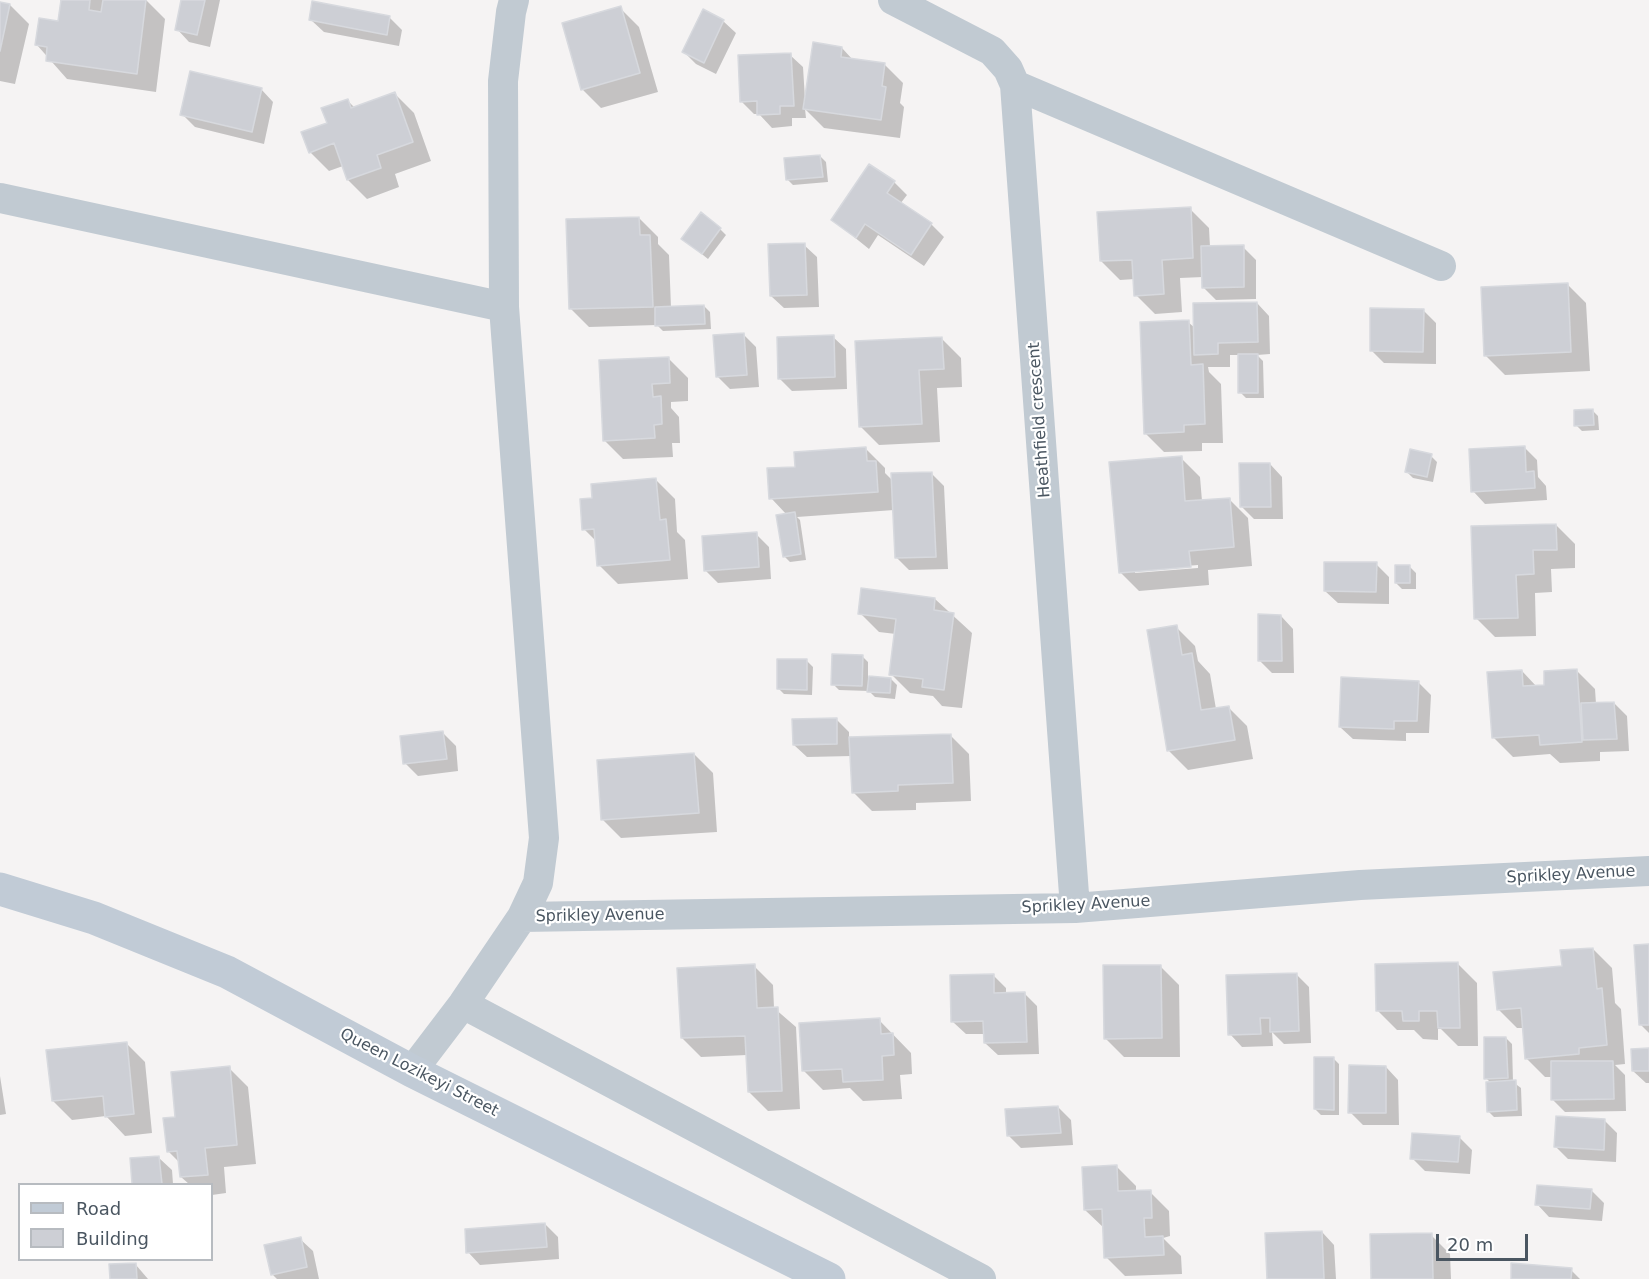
<!DOCTYPE html>
<html>
<head>
<meta charset="utf-8">
<style>
  body { margin:0 }
  #map { position:relative; width:1649px; height:1279px; overflow:hidden; background:#f5f3f3; font-family:"DejaVu Sans",sans-serif }
  canvas { display:block }
  .legend { position:absolute; left:18px; top:1183px; width:195px; height:78px; box-sizing:border-box; background:#fff; border:2px solid #b7bbc0; margin:0; padding:8px 10px; list-style:none; font-size:18px; color:#4a5661 }
  .legend li { display:flex; align-items:center; gap:12px; height:30px }
  .legend b { width:30px; border:2px solid #b7bbc0 }
  .scale { position:absolute; left:1436px; top:1234px; width:92px; height:27px; box-sizing:border-box; border:3px solid #4a5661; border-top:0; padding-left:8px; font-size:18px; line-height:21px; white-space:nowrap; color:#4a5661; -webkit-text-stroke:4px #fff; paint-order:stroke }
</style>
</head>
<body>
<div id="map">
<canvas width="1649" height="1279"></canvas>
<ul class="legend">
<li><b style="height:8px;background:#c1cbd6"></b>Road</li>
<li><b style="height:16px;background:#cdcfd5"></b>Building</li>
</ul>
<div class="scale">20 m</div>
</div>
<script>
const ctx = document.querySelector('canvas').getContext('2d');
ctx.lineJoin = 'round';
function fillPath(path, color) { ctx.fillStyle = color; ctx.fill(path, 'evenodd'); }
const shape = rows => new Path2D(rows.map(r => 'M' + r).join(''));
function trace(path, color, width, dash) { ctx.strokeStyle = color; ctx.lineWidth = width; ctx.lineCap = dash ? 'butt' : 'round'; ctx.setLineDash(dash || []); ctx.stroke(path); }
function drawText(font, color, halo, rows, align = 'center') {
  ctx.font = font + ' "DejaVu Sans",sans-serif'; ctx.lineWidth = 4.5; ctx.setLineDash([]); ctx.textBaseline = 'middle'; ctx.strokeStyle = halo; ctx.fillStyle = color; for (const [text, x, y, turn = 0] of rows) {
    ctx.save(); ctx.translate(x, y); ctx.rotate((+turn || 0) * Math.PI / 180); ctx.textAlign = isNaN(turn) ? turn : align; if (halo) ctx.strokeText(text, 0, 0); ctx.fillText(text, 0, 0); ctx.restore();
  }
}
fillPath(shape([
  [60,0,146,0,165,19,156,92,67,79,37,45,60,22,62,2],
  [183,0,220,0,210,47,189,42,177,29],
  [0,3,10,5,29,24,15,84,0,81],
  [620,8,639,27,658,92,601,108,582,89],
  [389,17,402,30,399,46,324,32,311,20],
  [723,21,736,33,716,74,696,64,684,52],
  [842,48,853,60,884,64,903,83,900,103,904,107,900,138,824,128,805,109,806,118,792,118,792,126,772,128,759,114,754,114,741,101,790,55,803,67,805,99],
  [261,89,273,102,264,144,195,127,182,114],
  [395,94,414,113,431,161,395,174,399,187,367,199,348,180,343,166,329,171,310,152,347,100,355,108],
  [820,156,826,162,828,182,793,185,787,179],
  [894,182,907,195,900,204,931,224,944,237,924,266,878,235,869,249,833,220],
  [1190,209,1209,228,1210,247,1243,247,1256,260,1256,299,1216,300,1203,287,1203,277,1180,278,1182,312,1155,314,1136,295,1135,279,1120,280,1101,261],
  [639,218,658,237,658,244,669,255,671,308,704,306,710,312,711,329,663,331,657,325,589,327,570,308],
  [720,229,726,235,708,259,683,239],
  [804,245,817,257,819,307,784,308,771,296],
  [1567,284,1586,303,1590,371,1505,375,1486,356],
  [1257,303,1269,316,1270,354,1257,355,1263,361,1264,398,1246,398,1240,392,1239,355,1230,355,1230,367,1208,367,1209,372,1221,384,1223,443,1202,443,1202,451,1164,452,1145,433,1188,322,1195,328],
  [1423,310,1436,323,1436,364,1384,363,1372,351],
  [743,334,756,347,759,387,730,389,717,376],
  [833,337,846,349,847,389,792,391,779,378],
  [942,339,961,358,962,387,937,388,940,442,879,445,860,426],
  [669,359,688,378,688,401,671,402,671,408,679,417,680,443,672,443,673,457,623,459,604,440],
  [1592,410,1598,416,1599,430,1582,431,1576,425],
  [1525,448,1537,460,1538,477,1546,486,1547,500,1485,504,1473,491],
  [866,449,885,468,885,473,893,481,931,473,944,486,948,569,909,570,896,557,894,510,797,517,800,520,806,560,790,562,784,556,787,515,771,498,797,468],
  [1431,456,1437,462,1433,482,1413,478,1407,472],
  [1181,458,1200,477,1202,501,1229,499,1248,518,1252,566,1208,570,1209,585,1139,591,1120,572],
  [1198,565,1198,568,1135,573,1135,570],
  [1270,464,1282,477,1283,519,1254,519,1242,507],
  [656,480,675,499,677,532,685,540,688,579,618,584,599,565,597,542,584,529,594,500],
  [1556,525,1575,544,1575,568,1551,569,1552,592,1535,593,1536,636,1495,637,1476,618,1473,528],
  [756,534,769,547,771,579,718,583,705,570],
  [1376,564,1389,577,1389,604,1338,603,1325,591],
  [1410,567,1416,573,1416,589,1402,589,1396,583],
  [935,599,972,633,962,708,942,706,933,696,910,693,891,674,896,634,879,632,860,613],
  [1281,616,1293,629,1294,673,1272,673,1260,661],
  [1176,627,1195,646,1198,661,1210,674,1216,709,1228,707,1247,726,1253,759,1188,770,1169,751],
  [862,656,868,662,868,678,891,679,897,685,895,699,875,697,869,691,839,690,833,684],
  [807,661,813,667,812,695,784,694,778,688],
  [1576,670,1595,689,1596,704,1614,703,1627,716,1629,751,1600,752,1600,761,1560,763,1550,754,1513,757,1494,738,1522,671,1537,687,1546,686],
  [1418,682,1431,695,1429,733,1406,733,1406,741,1353,739,1340,727],
  [836,719,849,732,849,739,950,735,969,754,971,801,916,803,916,810,872,811,853,792,852,756,807,757,794,745],
  [443,733,456,746,458,771,418,776,405,763],
  [694,754,713,773,717,832,621,838,602,819],
  [1649,946,1649,1033,1641,1025],
  [1593,949,1612,968,1615,1003,1621,1009,1625,1064,1615,1065,1625,1075,1626,1111,1565,1112,1552,1099,1552,1077,1545,1077,1526,1058,1524,1028,1517,1028,1498,1009],
  [1458,964,1477,983,1478,1046,1458,1046,1441,1029,1438,1029,1438,1040,1423,1039,1414,1030,1397,1030,1378,1011],
  [754,966,773,985,774,1008,796,1027,800,1109,768,1111,749,1092,747,1055,701,1057,682,1038],
  [1160,966,1179,985,1180,1057,1124,1057,1105,1038],
  [1296,974,1309,987,1311,1043,1284,1044,1272,1032,1273,1046,1242,1047,1230,1034],
  [993,975,1006,988,1006,994,1024,993,1037,1006,1039,1054,998,1055,985,1043,985,1034,966,1034,953,1022],
  [879,1020,911,1053,912,1074,900,1075,902,1099,863,1101,850,1088,823,1090,804,1071],
  [1506,1038,1512,1044,1513,1082,1521,1088,1522,1116,1494,1117,1488,1111,1491,1083,1486,1078],
  [126,1043,145,1062,152,1133,125,1136,106,1116,72,1120,53,1101],
  [1649,1049,1649,1083,1646,1083,1633,1071],
  [1333,1058,1339,1064,1339,1115,1321,1115,1315,1109],
  [1386,1067,1398,1080,1399,1125,1363,1125,1350,1112],
  [229,1068,248,1087,256,1164,224,1167,226,1193,212,1195,212,1184,189,1184,181,1177,180,1163,168,1151,177,1118],
  [0,1076,6,1114,0,1115],
  [1058,1107,1071,1120,1073,1145,1021,1148,1009,1136],
  [1605,1121,1617,1133,1616,1162,1568,1159,1556,1147],
  [1459,1137,1472,1150,1470,1174,1425,1171,1412,1158],
  [159,1158,172,1170,173,1184,133,1184,132,1160],
  [1117,1167,1136,1186,1136,1192,1150,1192,1169,1211,1170,1236,1163,1238,1181,1256,1182,1274,1125,1276,1106,1257,1104,1228,1085,1210],
  [1591,1190,1604,1203,1602,1221,1549,1217,1537,1204],
  [545,1224,558,1237,559,1259,480,1265,468,1252],
  [1322,1232,1334,1245,1336,1279,1269,1279],
  [1431,1235,1450,1254,1451,1279,1373,1279],
  [300,1239,313,1251,319,1279,277,1279,272,1274],
  [136,1265,148,1279,111,1279],
  [1571,1270,1580,1279,1512,1279]
]), '#0003');
const building = shape([
  [61,0,90,0,89,10,101,12,103,0,146,0,137,74,46,61,47,47,35,45,39,18,58,21,61,0],
  [181,0,205,0,197,35,175,30,181,0],
  [312,1,390,16,387,35,309,20,312,1],
  [0,2,10,4,0,51,0,2],
  [621,6,640,73,581,90,562,23,621,6],
  [703,9,724,20,704,63,682,52,703,9],
  [813,42,842,47,841,57,885,63,882,86,886,87,881,120,803,109,813,42],
  [791,53,794,106,780,106,780,114,757,115,757,101,740,102,738,55,791,53],
  [190,71,262,88,252,132,180,115,190,71],
  [395,92,413,142,377,155,381,168,347,180,334,143,309,153,301,132,327,123,321,108,348,99,351,108,395,92],
  [820,155,823,177,786,180,784,158,820,155],
  [869,164,895,181,887,193,932,223,911,255,865,224,856,238,831,220,869,164],
  [1191,207,1193,258,1162,260,1164,294,1134,296,1132,260,1100,261,1097,212,1191,207],
  [701,212,721,228,702,254,681,239,701,212],
  [639,217,640,235,650,235,653,307,569,309,566,219,639,217],
  [805,243,807,295,770,296,768,244,805,243],
  [1244,245,1244,287,1202,288,1201,246,1244,245],
  [1568,283,1571,352,1484,356,1481,287,1568,283],
  [1257,302,1258,342,1218,343,1218,354,1194,355,1193,303,1257,302],
  [704,305,705,324,655,326,655,307,704,305],
  [1370,308,1424,309,1423,352,1370,351,1370,308],
  [1189,320,1191,365,1203,364,1205,424,1184,425,1184,432,1144,434,1140,322,1189,320],
  [744,333,747,375,716,377,713,335,744,333],
  [834,335,835,377,778,379,777,337,834,335],
  [942,337,944,369,919,370,922,424,859,427,855,341,942,337],
  [1238,354,1258,354,1258,393,1238,393,1238,354],
  [669,357,670,383,652,384,653,397,661,396,662,424,654,425,655,438,603,441,599,360,669,357],
  [1593,409,1594,425,1574,426,1574,410,1593,409],
  [1525,446,1526,472,1534,471,1535,488,1471,492,1469,449,1525,446],
  [866,447,867,461,876,461,878,492,769,499,767,468,795,467,794,452,866,447],
  [1410,449,1432,454,1427,477,1405,472,1410,449],
  [1182,456,1185,501,1230,498,1234,547,1189,551,1191,567,1119,573,1109,462,1182,456],
  [1239,463,1270,463,1271,507,1240,507,1239,463],
  [932,472,936,557,895,558,891,473,932,472],
  [656,478,660,520,666,519,670,560,597,566,594,529,582,530,580,499,592,498,591,484,656,478],
  [795,512,801,554,783,557,776,515,795,512],
  [1556,524,1557,550,1533,550,1534,574,1516,575,1518,618,1474,619,1471,526,1556,524],
  [757,532,759,567,704,571,702,536,757,532],
  [1324,562,1377,562,1376,592,1324,591,1324,562],
  [1395,565,1410,565,1410,583,1395,583,1395,565],
  [861,588,935,598,934,610,954,613,944,690,922,687,923,679,889,675,896,619,858,614,861,588],
  [1258,614,1281,615,1282,661,1258,661,1258,614],
  [1177,625,1182,655,1192,653,1201,710,1229,706,1235,740,1167,751,1147,630,1177,625],
  [832,654,863,655,862,686,831,685,832,654],
  [777,659,807,659,807,690,777,689,777,659],
  [1577,669,1582,742,1540,745,1539,735,1492,738,1487,672,1522,670,1523,686,1544,685,1544,671,1577,669],
  [869,676,891,678,890,693,867,692,869,676],
  [1341,677,1419,681,1417,721,1394,721,1394,729,1339,727,1341,677],
  [1614,702,1617,739,1583,740,1581,703,1614,702],
  [837,718,837,744,793,745,792,719,837,718],
  [443,731,447,759,403,764,400,736,443,731],
  [951,734,953,783,898,785,898,791,852,793,849,737,951,734],
  [694,753,699,813,601,820,597,760,694,753],
  [1649,944,1649,1025,1639,1025,1634,945,1649,944],
  [1593,948,1597,989,1602,988,1607,1045,1579,1048,1579,1054,1525,1059,1521,1008,1497,1010,1493,972,1562,966,1560,950,1593,948],
  [1458,962,1460,1028,1438,1028,1437,1011,1419,1011,1419,1021,1403,1021,1402,1011,1376,1011,1375,964,1458,962],
  [755,964,757,1008,778,1007,782,1091,748,1092,745,1036,681,1038,677,968,755,964],
  [1103,965,1161,965,1162,1038,1104,1039,1103,965],
  [1297,973,1299,1031,1270,1032,1270,1018,1260,1018,1261,1034,1228,1035,1226,975,1297,973],
  [994,974,994,993,1025,992,1027,1042,984,1043,983,1021,951,1022,950,975,994,974],
  [880,1018,881,1034,893,1033,894,1055,882,1056,883,1080,843,1082,842,1069,802,1071,799,1023,880,1018],
  [1484,1037,1506,1037,1508,1078,1484,1079,1484,1037],
  [127,1042,134,1114,105,1117,103,1096,52,1101,46,1050,127,1042],
  [1649,1048,1649,1071,1632,1071,1631,1049,1649,1048],
  [1314,1057,1334,1057,1334,1110,1314,1109,1314,1057],
  [1551,1061,1613,1061,1614,1099,1551,1100,1551,1061],
  [1349,1065,1386,1066,1386,1113,1348,1113,1349,1065],
  [230,1066,237,1145,205,1148,208,1175,180,1177,177,1151,167,1152,163,1118,175,1117,171,1072,230,1066],
  [1516,1080,1517,1110,1487,1112,1486,1082,1516,1080],
  [1058,1106,1061,1133,1007,1136,1005,1109,1058,1106],
  [1556,1116,1605,1119,1604,1150,1554,1147,1556,1116],
  [1412,1133,1460,1136,1458,1162,1410,1159,1412,1133],
  [159,1156,162,1184,132,1184,130,1158,159,1156],
  [1117,1165,1118,1191,1151,1190,1152,1218,1144,1218,1145,1237,1163,1236,1164,1255,1104,1258,1102,1209,1084,1210,1082,1167,1117,1165],
  [1537,1185,1592,1189,1590,1209,1535,1205,1537,1185],
  [545,1223,547,1247,466,1253,465,1229,545,1223],
  [1322,1231,1324,1279,1267,1279,1265,1233,1322,1231],
  [1432,1233,1433,1279,1371,1279,1370,1234,1432,1233],
  [301,1237,307,1267,271,1275,264,1245,301,1237],
  [136,1263,137,1279,110,1279,109,1264,136,1263],
  [1511,1263,1572,1268,1571,1279,1511,1279,1511,1263]
]);
fillPath(building, '#cdcfd5');
trace(building, '#d7d9de', 1.5);
trace(shape([
  [893,0,992,51,1008,69,1015,85,1075,908],
  [1015,85,1441,266],
  [0,198,504,307],
  [522,917,1075,908,1360,885,1649,871],
  [463,1004,981,1279],
  [412,1071,463,1004,522,917,538,883,544,838,504,307,503,81,511,12,514,0]
]), '#c1cad2', 30);
trace(shape([
  [0,889,94,918,227,972,412,1071,829,1279]
]), '#c1cbd6', 33);
drawText('16px', '#4a5661', '#fff', [
  ["Heathfield crescent",1040,420,-94],
  ["Sprikley Avenue",1571,875,-3],
  ["Sprikley Avenue",1086,905,-3],
  ["Sprikley Avenue",600,916,-1],
  ["Queen Lozikeyi Street",419,1073,27]
]);
</script>
</body>
</html>
